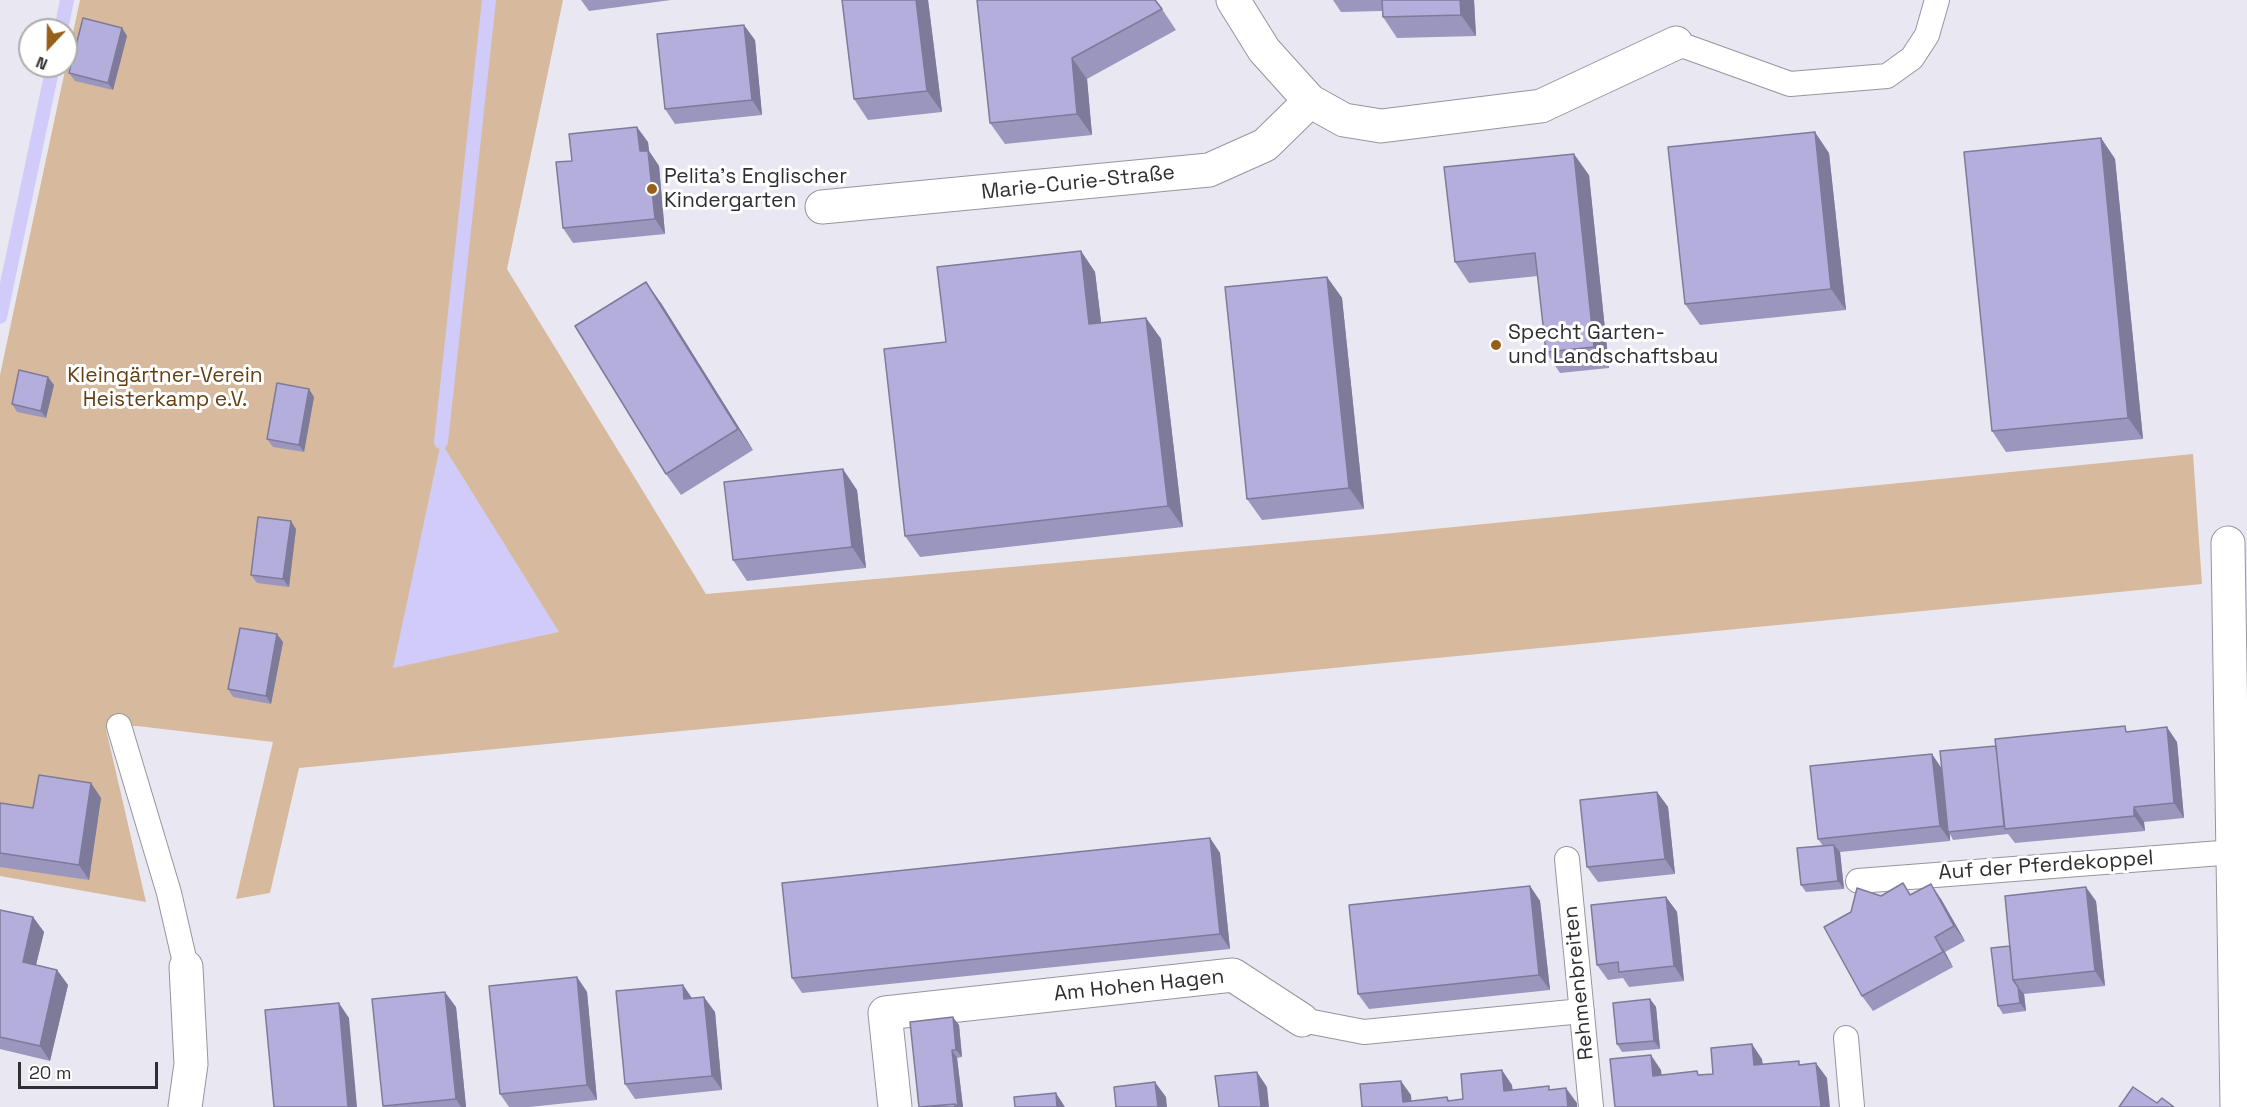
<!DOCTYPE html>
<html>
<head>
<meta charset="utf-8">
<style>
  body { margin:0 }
  #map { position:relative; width:2247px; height:1107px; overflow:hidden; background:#e9e8f2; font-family:"Space Grotesk",sans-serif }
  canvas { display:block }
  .north { position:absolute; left:18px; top:18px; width:60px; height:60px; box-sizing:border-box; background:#fff; border:2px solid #acacad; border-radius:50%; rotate:202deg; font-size:16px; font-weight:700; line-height:24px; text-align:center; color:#2f2f33 }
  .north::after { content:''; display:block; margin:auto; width:21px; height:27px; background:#976019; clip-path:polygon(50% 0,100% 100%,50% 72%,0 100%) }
  .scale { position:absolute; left:18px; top:1062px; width:140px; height:27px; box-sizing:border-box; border:3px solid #2f2f33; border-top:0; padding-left:8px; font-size:18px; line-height:21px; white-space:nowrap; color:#2f2f33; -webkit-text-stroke:4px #fff; paint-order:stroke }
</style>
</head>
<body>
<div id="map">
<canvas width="2247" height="1107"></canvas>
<div class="north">N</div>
<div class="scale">20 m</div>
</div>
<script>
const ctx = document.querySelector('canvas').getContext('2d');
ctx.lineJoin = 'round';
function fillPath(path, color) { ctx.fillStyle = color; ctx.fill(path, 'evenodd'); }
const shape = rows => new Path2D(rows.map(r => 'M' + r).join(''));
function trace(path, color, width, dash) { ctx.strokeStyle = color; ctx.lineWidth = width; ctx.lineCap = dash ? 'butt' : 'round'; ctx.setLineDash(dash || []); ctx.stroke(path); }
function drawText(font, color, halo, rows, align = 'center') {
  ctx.font = font + ' "Space Grotesk",sans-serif'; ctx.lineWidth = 6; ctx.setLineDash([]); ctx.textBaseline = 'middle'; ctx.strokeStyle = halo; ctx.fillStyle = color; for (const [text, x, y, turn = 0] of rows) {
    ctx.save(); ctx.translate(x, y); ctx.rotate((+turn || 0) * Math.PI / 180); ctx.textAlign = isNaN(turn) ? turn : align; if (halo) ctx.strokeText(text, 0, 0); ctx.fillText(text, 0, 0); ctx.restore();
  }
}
fillPath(shape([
  [80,0,563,0,507,269,706,594,1383,534,2193,454,2202,584,299,768,270,893,236,899,273,742,137,726,119,726,106,729,146,902,0,876,0,375]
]), '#d7ba9d');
fillPath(shape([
  [441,442,559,632,393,668]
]), '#d0cbf9');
trace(shape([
  [61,30,67,0],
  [0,317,53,66],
  [441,442,489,0]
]), '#d0cbf9', 14);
const lane = shape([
  [1676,43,1790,84,1887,76,1912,58,1927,35,1937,0],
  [119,726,169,893,186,967],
  [1567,859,1591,1107],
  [1858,881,2234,852],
  [1302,1020,1364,1032,1582,1011],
  [1846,1038,1852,1107]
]);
const street = shape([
  [1233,0,1264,50,1310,101,1344,120,1381,126,1541,106,1676,43],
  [822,207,1209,170,1265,145,1310,101],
  [2228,543,2237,1107],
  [185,1107,191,1064,186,967],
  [895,1107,885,1013,1233,975,1302,1020]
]);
trace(lane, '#96959e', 26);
trace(street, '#96959e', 35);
trace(lane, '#fff', 24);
trace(street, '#fff', 33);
fillPath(shape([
  [581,0,671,0,589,11],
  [842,0,928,0,942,112,868,120,854,99],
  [977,0,1156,0,1176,30,1087,79,1092,135,1005,144,990,123],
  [1333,0,1474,0,1476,36,1397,38,1383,17,1382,11,1341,12],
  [122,28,127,36,113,90,75,81,69,73],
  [755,40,762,115,675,124,665,109],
  [2101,138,2115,159,2143,439,2006,452,1992,431],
  [648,142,649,151,659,166,665,234,573,243,563,228,572,161],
  [1829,153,1846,310,1700,325,1685,304],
  [1589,175,1609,368,1560,373,1546,352,1538,276,1469,283,1455,262],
  [1081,251,1095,272,1101,323,1146,318,1161,339,1183,527,920,557,905,536,946,342],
  [1327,277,1342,298,1364,509,1262,520,1247,499],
  [661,303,753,450,681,495,666,474],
  [54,385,46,418,17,412,12,404],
  [314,397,304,452,273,447,267,439],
  [857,490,866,568,747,581,733,560],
  [296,529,289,587,257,583,251,575],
  [283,642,271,704,233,697,228,689],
  [2129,731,2177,742,2184,818,2144,822,2145,831,2015,843,2008,834,1953,840,1950,834,1950,841,1840,852,1844,889,1806,892,1801,885,1823,846,1818,839,1932,754,1941,768,1996,746],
  [91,783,101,798,89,880,0,867,0,803,33,808],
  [1657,792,1668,807,1675,874,1598,882,1587,867],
  [1210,838,1220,853,1230,949,802,993,792,978],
  [1530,886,1540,901,1550,990,1369,1009,1358,994],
  [1911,895,1941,899,1965,941,1945,952,1953,967,1873,1011,1862,996,1881,896],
  [1666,897,1677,912,1684,981,1629,987,1623,978,1608,980,1597,965],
  [2096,901,2105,986,2024,994,2026,1011,2003,1014,1998,1006,2010,946],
  [0,910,33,917,44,932,36,965,57,970,68,985,50,1061,0,1049],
  [577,977,587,992,597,1100,529,1107,509,1107,500,1094],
  [683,985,692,998,715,1012,722,1090,635,1099,625,1084],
  [1650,999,1656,1007,1660,1049,1622,1052,1617,1044],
  [456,1007,466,1107,384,1107,383,1106],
  [959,1025,962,1057,957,1058,963,1107,919,1107]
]), '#9b96bd');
fillPath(shape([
  [916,0,928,0,942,112,927,91],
  [1460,0,1474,0,1476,36,1461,15],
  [744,25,755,40,762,115,752,100],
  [122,28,127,36,113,90,108,83],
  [1072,58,1087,79,1092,135,1077,114],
  [637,127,648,142,649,151,659,166,665,234,655,219,640,151],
  [1815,132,1829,153,1846,310,1831,289],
  [2101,138,2115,159,2143,439,2128,418],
  [1574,154,1589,175,1609,368,1594,347],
  [1081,251,1095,272,1104,346,1089,324],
  [1327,277,1342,298,1364,509,1349,488],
  [646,282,661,303,753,450,738,429],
  [1146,318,1161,339,1183,527,1168,506],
  [48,377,54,385,46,418,41,411],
  [309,389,314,397,304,452,299,445],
  [843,469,857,490,866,568,852,547],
  [291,521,296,529,289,587,283,579],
  [277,634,283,642,271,704,266,696],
  [2167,727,2177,742,2184,818,2174,803],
  [1932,754,1942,769,1948,832,1950,834,1950,841,1940,826],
  [91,783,101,798,89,880,79,865],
  [1657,792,1668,807,1675,874,1665,859],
  [2134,807,2144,822,2145,831,2134,816],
  [1210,838,1220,853,1230,949,1220,934],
  [1834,845,1840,852,1844,889,1838,881],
  [1931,884,1941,899,1965,941,1954,926],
  [1530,886,1540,901,1550,990,1539,975],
  [2086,887,2096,901,2105,986,2095,971],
  [1666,897,1677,912,1684,981,1674,966],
  [33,917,44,932,33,977,23,962],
  [1935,937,1945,952,1953,967,1943,952],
  [57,970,68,985,50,1061,40,1046],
  [577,977,587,992,597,1100,587,1085],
  [683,985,693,1000,684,999],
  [2018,987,2024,994,2026,1011,2020,1003],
  [445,992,456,1007,466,1107,461,1107,456,1099],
  [704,997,715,1012,722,1090,712,1076],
  [1650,999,1656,1007,1660,1049,1654,1041],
  [339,1003,349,1018,357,1107,348,1107],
  [953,1017,959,1025,962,1057,956,1050],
  [1752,1044,1762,1059,1765,1080,1754,1065],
  [952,1050,957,1058,963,1107,958,1107],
  [1651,1055,1661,1070,1664,1091,1653,1076],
  [1816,1063,1827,1078,1830,1107,1821,1107],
  [1502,1070,1512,1085,1515,1106,1504,1091],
  [1257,1072,1267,1087,1269,1107,1261,1107],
  [1401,1081,1411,1095,1412,1107,1403,1102],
  [1155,1082,1166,1097,1167,1107,1158,1107],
  [1566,1088,1577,1103,1577,1107,1568,1107],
  [1056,1093,1065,1107,1057,1107]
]), '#7e7a9a');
const building = shape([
  [842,0,916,0,927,91,854,99,842,0],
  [977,0,1155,0,1162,9,1072,58,1077,114,990,123,977,0],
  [1382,0,1460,0,1461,15,1383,17,1382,0],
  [83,18,122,28,108,83,69,73,83,18],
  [744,25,752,100,665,109,657,34,744,25],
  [637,127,640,151,648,151,655,219,563,228,556,162,572,161,569,134,637,127],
  [1815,132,1831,289,1685,304,1668,147,1815,132],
  [2101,138,2128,418,1992,431,1964,152,2101,138],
  [1574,154,1594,347,1546,352,1535,253,1455,262,1444,167,1574,154],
  [1081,251,1089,324,1146,318,1168,506,905,536,884,349,946,342,937,267,1081,251],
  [1327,277,1349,488,1247,499,1225,287,1327,277],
  [646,282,738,429,666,474,575,326,646,282],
  [19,370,48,377,41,411,12,404,19,370],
  [277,383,309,389,299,445,267,439,277,383],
  [843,469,852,547,733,560,724,482,843,469],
  [258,517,291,521,283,579,251,575,258,517],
  [240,628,277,634,266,696,228,689,240,628],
  [2125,726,2126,732,2167,727,2174,803,2134,807,2134,816,2005,829,1995,739,2125,726],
  [1996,746,2004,826,1948,832,1940,751,1996,746],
  [1932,754,1940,826,1818,839,1810,766,1932,754],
  [39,775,91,783,79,865,0,853,0,803,33,808,39,775],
  [1657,792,1665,859,1587,867,1580,800,1657,792],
  [1210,838,1220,934,792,978,782,883,1210,838],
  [1834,845,1838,881,1801,885,1797,848,1834,845],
  [1903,883,1910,895,1931,884,1954,926,1935,937,1943,952,1862,996,1824,927,1851,912,1857,888,1881,896,1903,883],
  [1530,886,1539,975,1358,994,1349,905,1530,886],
  [2086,887,2095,971,2013,980,2005,896,2086,887],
  [1666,897,1674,966,1619,972,1618,962,1597,965,1591,905,1666,897],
  [0,910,33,917,23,962,57,970,40,1046,0,1037,0,910],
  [2010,946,2013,980,2018,987,2020,1003,1998,1006,1991,948,2010,946],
  [577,977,587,1085,500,1094,489,986,577,977],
  [683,985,684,999,704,997,712,1076,625,1084,616,991,683,985],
  [445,992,456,1099,383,1106,372,999,445,992],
  [1650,999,1654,1041,1617,1044,1613,1003,1650,999],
  [339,1003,348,1107,274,1107,265,1010,339,1003],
  [953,1017,956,1050,952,1050,958,1107,955,1104,919,1107,910,1022,953,1017],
  [1752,1044,1754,1065,1799,1061,1799,1065,1816,1063,1821,1107,1615,1107,1610,1059,1651,1055,1653,1076,1697,1071,1698,1075,1713,1074,1711,1048,1752,1044],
  [1502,1070,1504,1091,1549,1086,1549,1090,1566,1088,1568,1107,1362,1107,1360,1084,1401,1081,1403,1102,1447,1097,1448,1101,1463,1099,1461,1074,1502,1070],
  [1257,1072,1261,1107,1219,1107,1215,1076,1257,1072],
  [1155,1082,1158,1107,1116,1107,1114,1087,1155,1082],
  [2133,1087,2157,1103,2162,1098,2174,1107,2119,1107,2133,1087],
  [1056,1093,1057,1107,1015,1107,1014,1097,1056,1093],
  [955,1104,955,1107,923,1107,955,1104]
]);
fillPath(building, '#b4aedc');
trace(building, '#7e7a9a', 1.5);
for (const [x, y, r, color] of [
  [652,189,6,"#976019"],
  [1496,345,6,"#976019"]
]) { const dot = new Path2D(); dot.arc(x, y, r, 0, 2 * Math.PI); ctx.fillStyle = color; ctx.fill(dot); trace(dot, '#fff', 2); }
drawText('21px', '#2f2f33', '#fff', [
  ["Pelita's Englischer",664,177],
  ["Kindergarten",664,201],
  ["Specht Garten-",1508,333],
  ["und Landschaftsbau",1508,357]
], 'left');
drawText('21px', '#2f2f33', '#fff', [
  ["Marie-Curie-Straße",1078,183,-6],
  ["Auf der Pferdekoppel",2046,866,-4],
  ["Rehmenbreiten",1579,983,-96],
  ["Am Hohen Hagen",1139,986,-6]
]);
drawText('21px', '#644015', '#fff', [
  ["Kleingärtner-Verein",165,376],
  ["Heisterkamp e.V.",165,400]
]);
</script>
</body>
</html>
